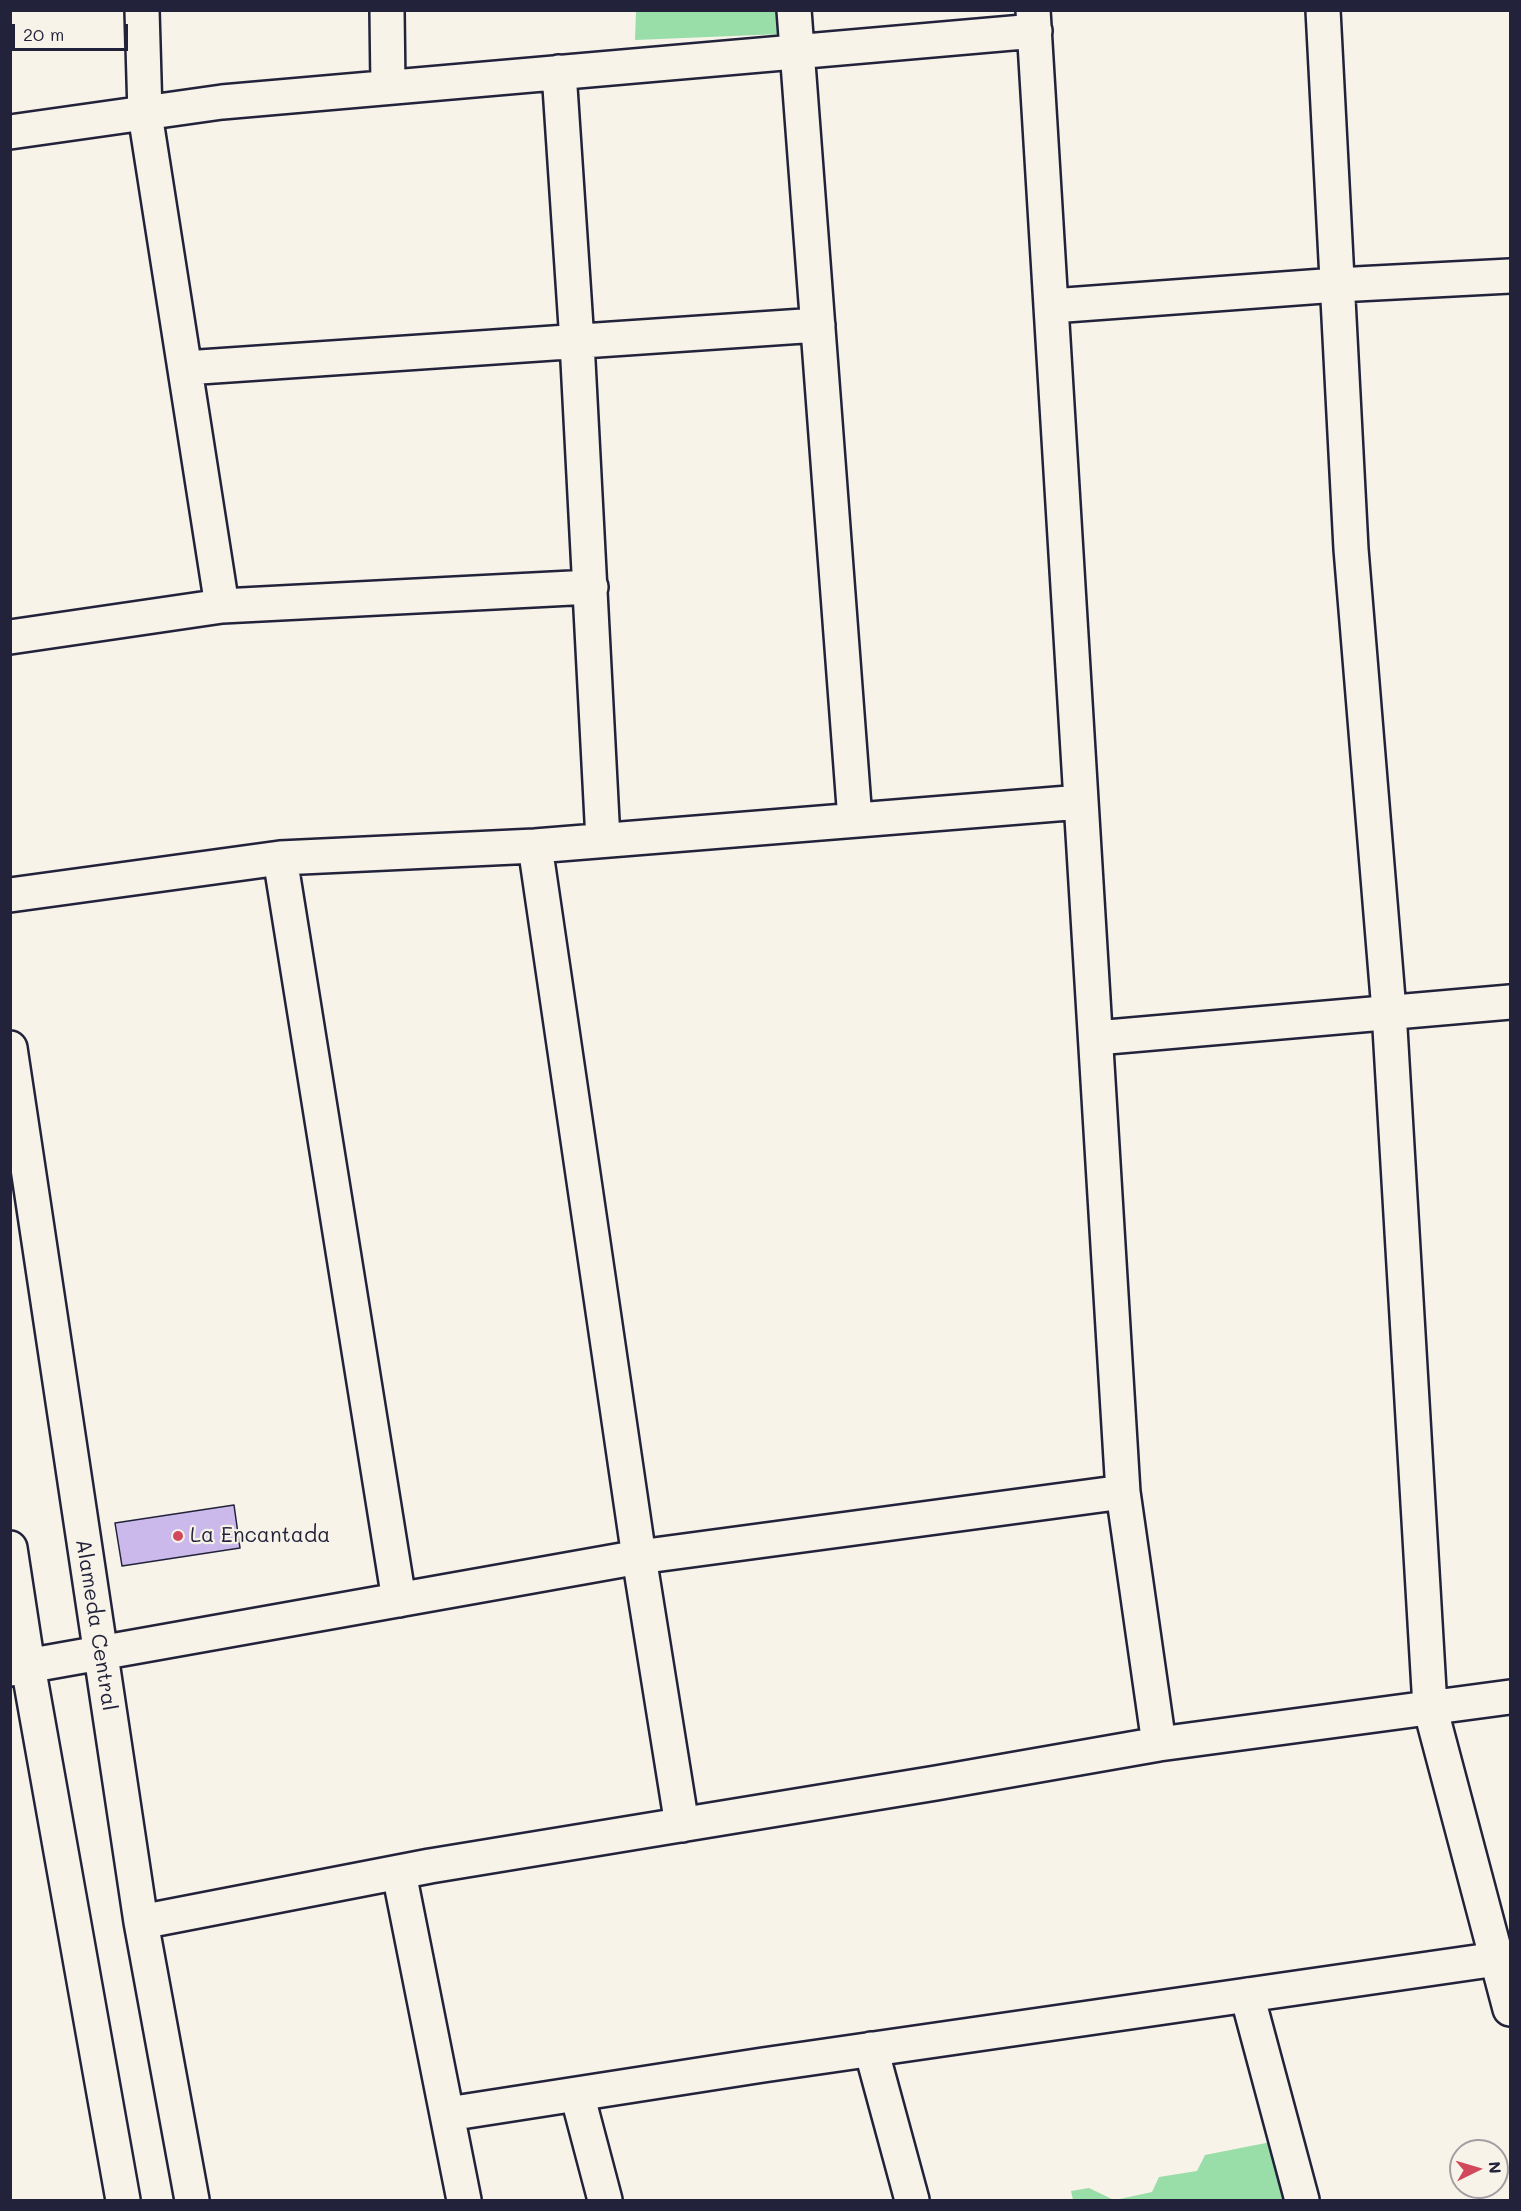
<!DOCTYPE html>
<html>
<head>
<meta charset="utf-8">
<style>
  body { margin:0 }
  #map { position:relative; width:1521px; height:2211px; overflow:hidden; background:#f7f3e8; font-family:Mali,sans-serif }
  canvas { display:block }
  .frame { position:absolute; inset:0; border:12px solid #22223b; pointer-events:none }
  .north { position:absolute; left:1449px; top:2139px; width:60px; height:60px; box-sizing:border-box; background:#f7f3e8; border:2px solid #a29fa3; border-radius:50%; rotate:85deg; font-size:16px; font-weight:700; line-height:24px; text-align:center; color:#22223b }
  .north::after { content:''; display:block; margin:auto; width:21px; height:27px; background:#d1495b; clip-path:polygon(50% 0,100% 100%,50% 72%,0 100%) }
  .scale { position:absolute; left:12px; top:24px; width:116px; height:27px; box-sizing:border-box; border:3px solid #22223b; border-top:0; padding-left:8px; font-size:18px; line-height:21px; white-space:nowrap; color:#22223b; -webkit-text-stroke:4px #f7f3e8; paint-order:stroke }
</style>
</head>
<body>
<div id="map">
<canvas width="1521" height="2211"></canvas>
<div class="frame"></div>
<div class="north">N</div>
<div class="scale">20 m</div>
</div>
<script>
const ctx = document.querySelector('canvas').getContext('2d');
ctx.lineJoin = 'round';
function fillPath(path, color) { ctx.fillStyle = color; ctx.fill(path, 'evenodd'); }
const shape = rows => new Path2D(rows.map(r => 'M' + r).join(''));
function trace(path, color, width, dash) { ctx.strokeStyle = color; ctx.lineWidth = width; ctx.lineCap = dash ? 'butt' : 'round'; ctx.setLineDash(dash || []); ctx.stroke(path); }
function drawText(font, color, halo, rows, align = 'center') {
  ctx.font = font + ' Mali,sans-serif'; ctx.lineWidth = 4.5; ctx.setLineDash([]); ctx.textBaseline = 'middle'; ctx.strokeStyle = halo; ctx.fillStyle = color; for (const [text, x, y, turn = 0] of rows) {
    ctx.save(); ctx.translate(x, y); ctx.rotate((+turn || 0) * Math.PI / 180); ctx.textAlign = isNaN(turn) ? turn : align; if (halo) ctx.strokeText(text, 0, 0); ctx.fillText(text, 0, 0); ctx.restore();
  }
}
fillPath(shape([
  [636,11,780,11,781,34,635,40],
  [1276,2141,1291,2200,1115,2200,1152,2192,1159,2177,1197,2171,1205,2155],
  [1089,2188,1114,2200,1073,2200,1071,2191]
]), '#99dda9');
const building = shape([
  [234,1505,240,1548,122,1566,115,1523,234,1505]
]);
fillPath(building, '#cab9ea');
trace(building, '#22223b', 1.5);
const street = shape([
  [142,10,145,114,222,606],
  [387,10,388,87],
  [794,10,855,820],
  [1033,10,1123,1492,1159,1744],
  [1323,10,1351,549,1389,1011,1430,1707,1510,2009],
  [559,72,577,342,603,840],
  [10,132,222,102,1035,31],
  [1052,306,1337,285,1510,276],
  [185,368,818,325],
  [10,637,222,606,591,587],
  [535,846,639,1557,682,1825],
  [280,858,399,1600],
  [10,895,280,858,535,846,1081,802],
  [1096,1038,1510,1002],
  [10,1048,141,1922,192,2200],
  [10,1548,28,1666,123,2200],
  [10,1669,639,1557,1123,1492],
  [399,1873,464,2200],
  [141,1922,430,1866,936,1783,1159,1744,1510,1697],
  [1247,1995,1302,2200],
  [871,2049,912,2200],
  [577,2094,605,2200],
  [448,2114,763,2065,1497,1959]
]);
trace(street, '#22223b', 38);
trace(street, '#f7f3e8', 33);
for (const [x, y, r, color] of [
  [178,1536,6,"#d1495b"]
]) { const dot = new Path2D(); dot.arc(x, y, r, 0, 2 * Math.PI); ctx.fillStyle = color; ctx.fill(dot); trace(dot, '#f7f3e8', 2); }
drawText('21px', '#22223b', '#f7f3e8', [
  ["La Encantada",190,1536]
], 'left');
drawText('21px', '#22223b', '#f7f3e8', [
  ["Alameda Central",96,1625,81]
]);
</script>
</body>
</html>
